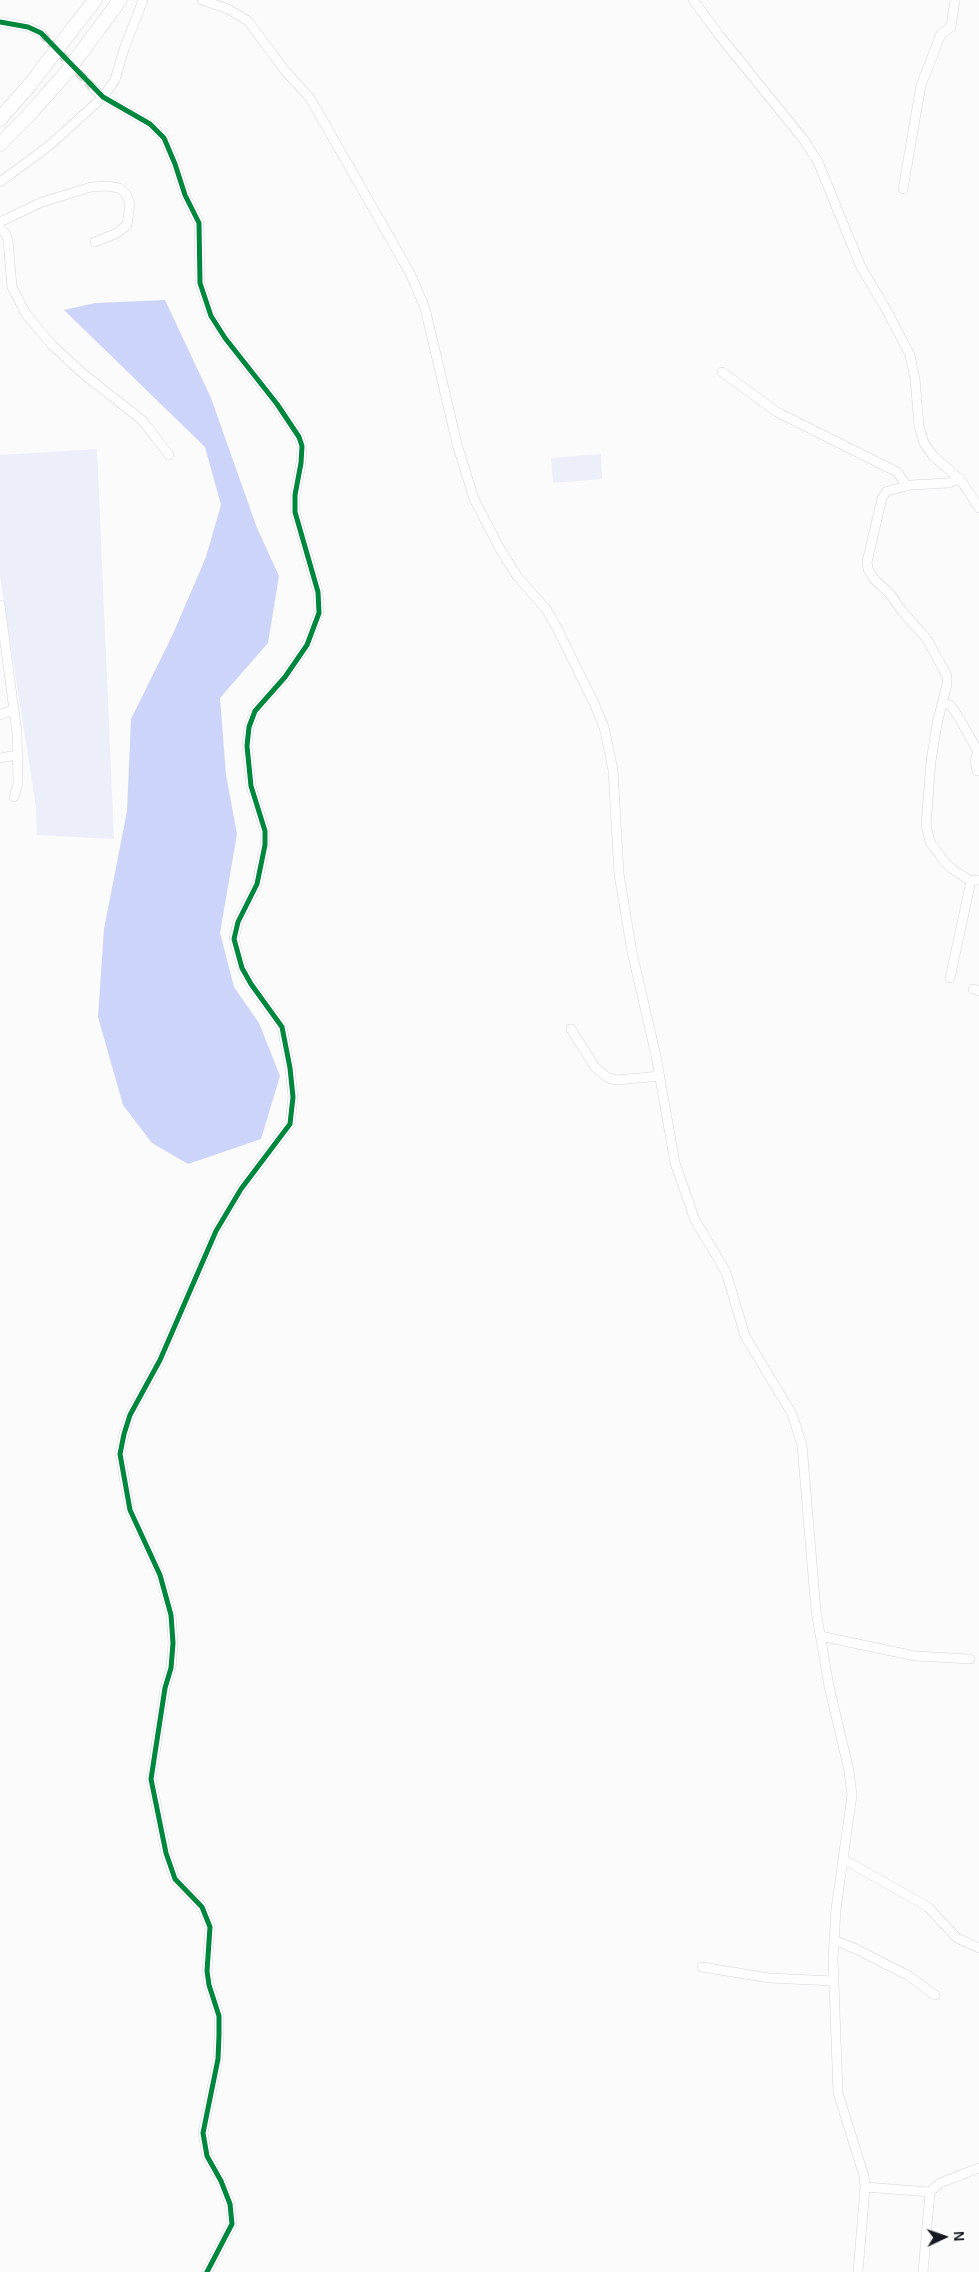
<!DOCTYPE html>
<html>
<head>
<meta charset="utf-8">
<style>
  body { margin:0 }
  #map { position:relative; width:979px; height:2272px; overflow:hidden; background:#fbfbfb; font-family:Helvetica,sans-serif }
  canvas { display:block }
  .north { position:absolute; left:919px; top:2212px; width:50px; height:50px; -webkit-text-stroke:4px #fff; paint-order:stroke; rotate:87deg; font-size:14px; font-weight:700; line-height:20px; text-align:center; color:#161820 }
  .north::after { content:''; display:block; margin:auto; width:18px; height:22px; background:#161820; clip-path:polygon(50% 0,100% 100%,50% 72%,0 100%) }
</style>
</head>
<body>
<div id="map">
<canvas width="979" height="2272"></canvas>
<div class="north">N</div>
</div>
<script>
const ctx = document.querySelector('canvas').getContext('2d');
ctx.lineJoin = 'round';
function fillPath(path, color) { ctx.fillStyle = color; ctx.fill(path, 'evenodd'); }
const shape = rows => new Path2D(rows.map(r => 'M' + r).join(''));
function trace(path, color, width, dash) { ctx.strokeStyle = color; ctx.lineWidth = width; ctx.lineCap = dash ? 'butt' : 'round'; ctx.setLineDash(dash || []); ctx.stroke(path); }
fillPath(shape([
  [97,449,114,839,37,835,36,807,0,576,0,455],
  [601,454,602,479,553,483,551,458]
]), '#eceff9');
fillPath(shape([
  [165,300,211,398,257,528,279,576,268,643,220,698,226,775,237,834,220,933,234,987,259,1023,280,1076,261,1139,188,1164,152,1143,123,1105,98,1017,104,929,127,811,131,719,172,636,206,557,221,505,205,447,64,310,95,303]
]), '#ccd5f9');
trace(shape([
  [41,33,94,89]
]), '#d9d9da', 9, [9, 4.5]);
const minor = shape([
  [202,0,228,9,248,21,286,72,310,98,410,273,425,308,457,444,474,499,500,549,517,576,546,609,556,626,594,703,604,727,613,770,619,874,632,952,656,1056,675,1163,695,1220,726,1272,745,1336,792,1414,802,1445,816,1611,829,1686,849,1771,852,1795,836,1909,833,1958,838,2093,864,2176,865,2187,858,2272],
  [693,0,719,35,804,140,818,162,861,267,887,311,910,355,915,379,919,426,924,443,934,457,960,479,979,508],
  [0,22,28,27,41,33],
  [94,89,103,97,150,124,164,138,175,164,185,195,199,223,200,283,211,316,225,338,277,404,299,437,302,446,301,463,295,495,295,512,318,592,319,613,307,645,285,677,255,711,249,727,247,746,251,786,265,831,265,845,257,884,238,922,234,939,242,968,251,984,282,1027,290,1068,293,1097,290,1124,241,1189,216,1231,160,1360,130,1415,124,1434,120,1454,130,1510,160,1575,171,1615,173,1643,171,1668,165,1688,151,1779,166,1853,175,1879,202,1907,210,1927,207,1971,209,1985,219,2016,219,2035,218,2059,203,2133,207,2156,221,2181,230,2204,232,2224,207,2272],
  [0,182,50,145,103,97,115,80,124,49,143,0],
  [903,189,921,85,941,34,951,27,955,0],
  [0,222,42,202,91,187,107,186,119,188,126,194,130,204,127,225,117,233,95,242],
  [0,228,5,233,8,240,12,287,26,314,51,344,81,372,143,421,169,455],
  [722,372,777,412,897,472,907,486],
  [960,479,948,483,911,485,887,491,882,498,867,562,868,569,875,580,890,594,902,611,927,639,947,676,947,684,937,724,931,761,926,825,930,842,944,861,952,869,971,881,979,880],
  [0,605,17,733,18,784,14,797],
  [943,703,950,705,958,716,979,753],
  [0,715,14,709],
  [977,754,975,760,977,771],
  [0,758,17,755],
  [950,978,971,881],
  [973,989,979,991],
  [571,1029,595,1067,608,1078,617,1080,660,1076],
  [820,1636,915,1656,970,1659],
  [843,1859,928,1907,957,1938,979,1948],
  [834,1940,856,1949,909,1976,935,1995],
  [702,1967,769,1978,834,1981],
  [865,2187,930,2192],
  [923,2272,930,2192,940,2183,979,2168]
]);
const highway = shape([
  [0,119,28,87,95,0],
  [0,144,28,116,66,73,120,0]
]);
trace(minor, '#d5d6dc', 10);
trace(highway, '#d5d6dc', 15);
trace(minor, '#fefefe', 9);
trace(highway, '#fefefe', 14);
trace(shape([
  [0,22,28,27,41,33,103,97,150,124,164,138,175,164,185,195,199,223,200,283,211,316,225,338,277,404,299,437,302,446,301,463,295,495,295,512,318,592,319,613,307,645,285,677,255,711,249,727,247,746,251,786,265,831,265,845,257,884,238,922,234,939,242,968,251,984,282,1027,290,1068,293,1097,290,1124,241,1189,216,1231,160,1360,130,1415,124,1434,120,1454,130,1510,160,1575,171,1615,173,1643,171,1668,165,1688,151,1779,166,1853,175,1879,202,1907,210,1927,207,1971,209,1985,219,2016,219,2035,218,2059,203,2133,207,2156,221,2181,230,2204,232,2224,207,2272]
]), '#00873e', 5);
</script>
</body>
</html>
